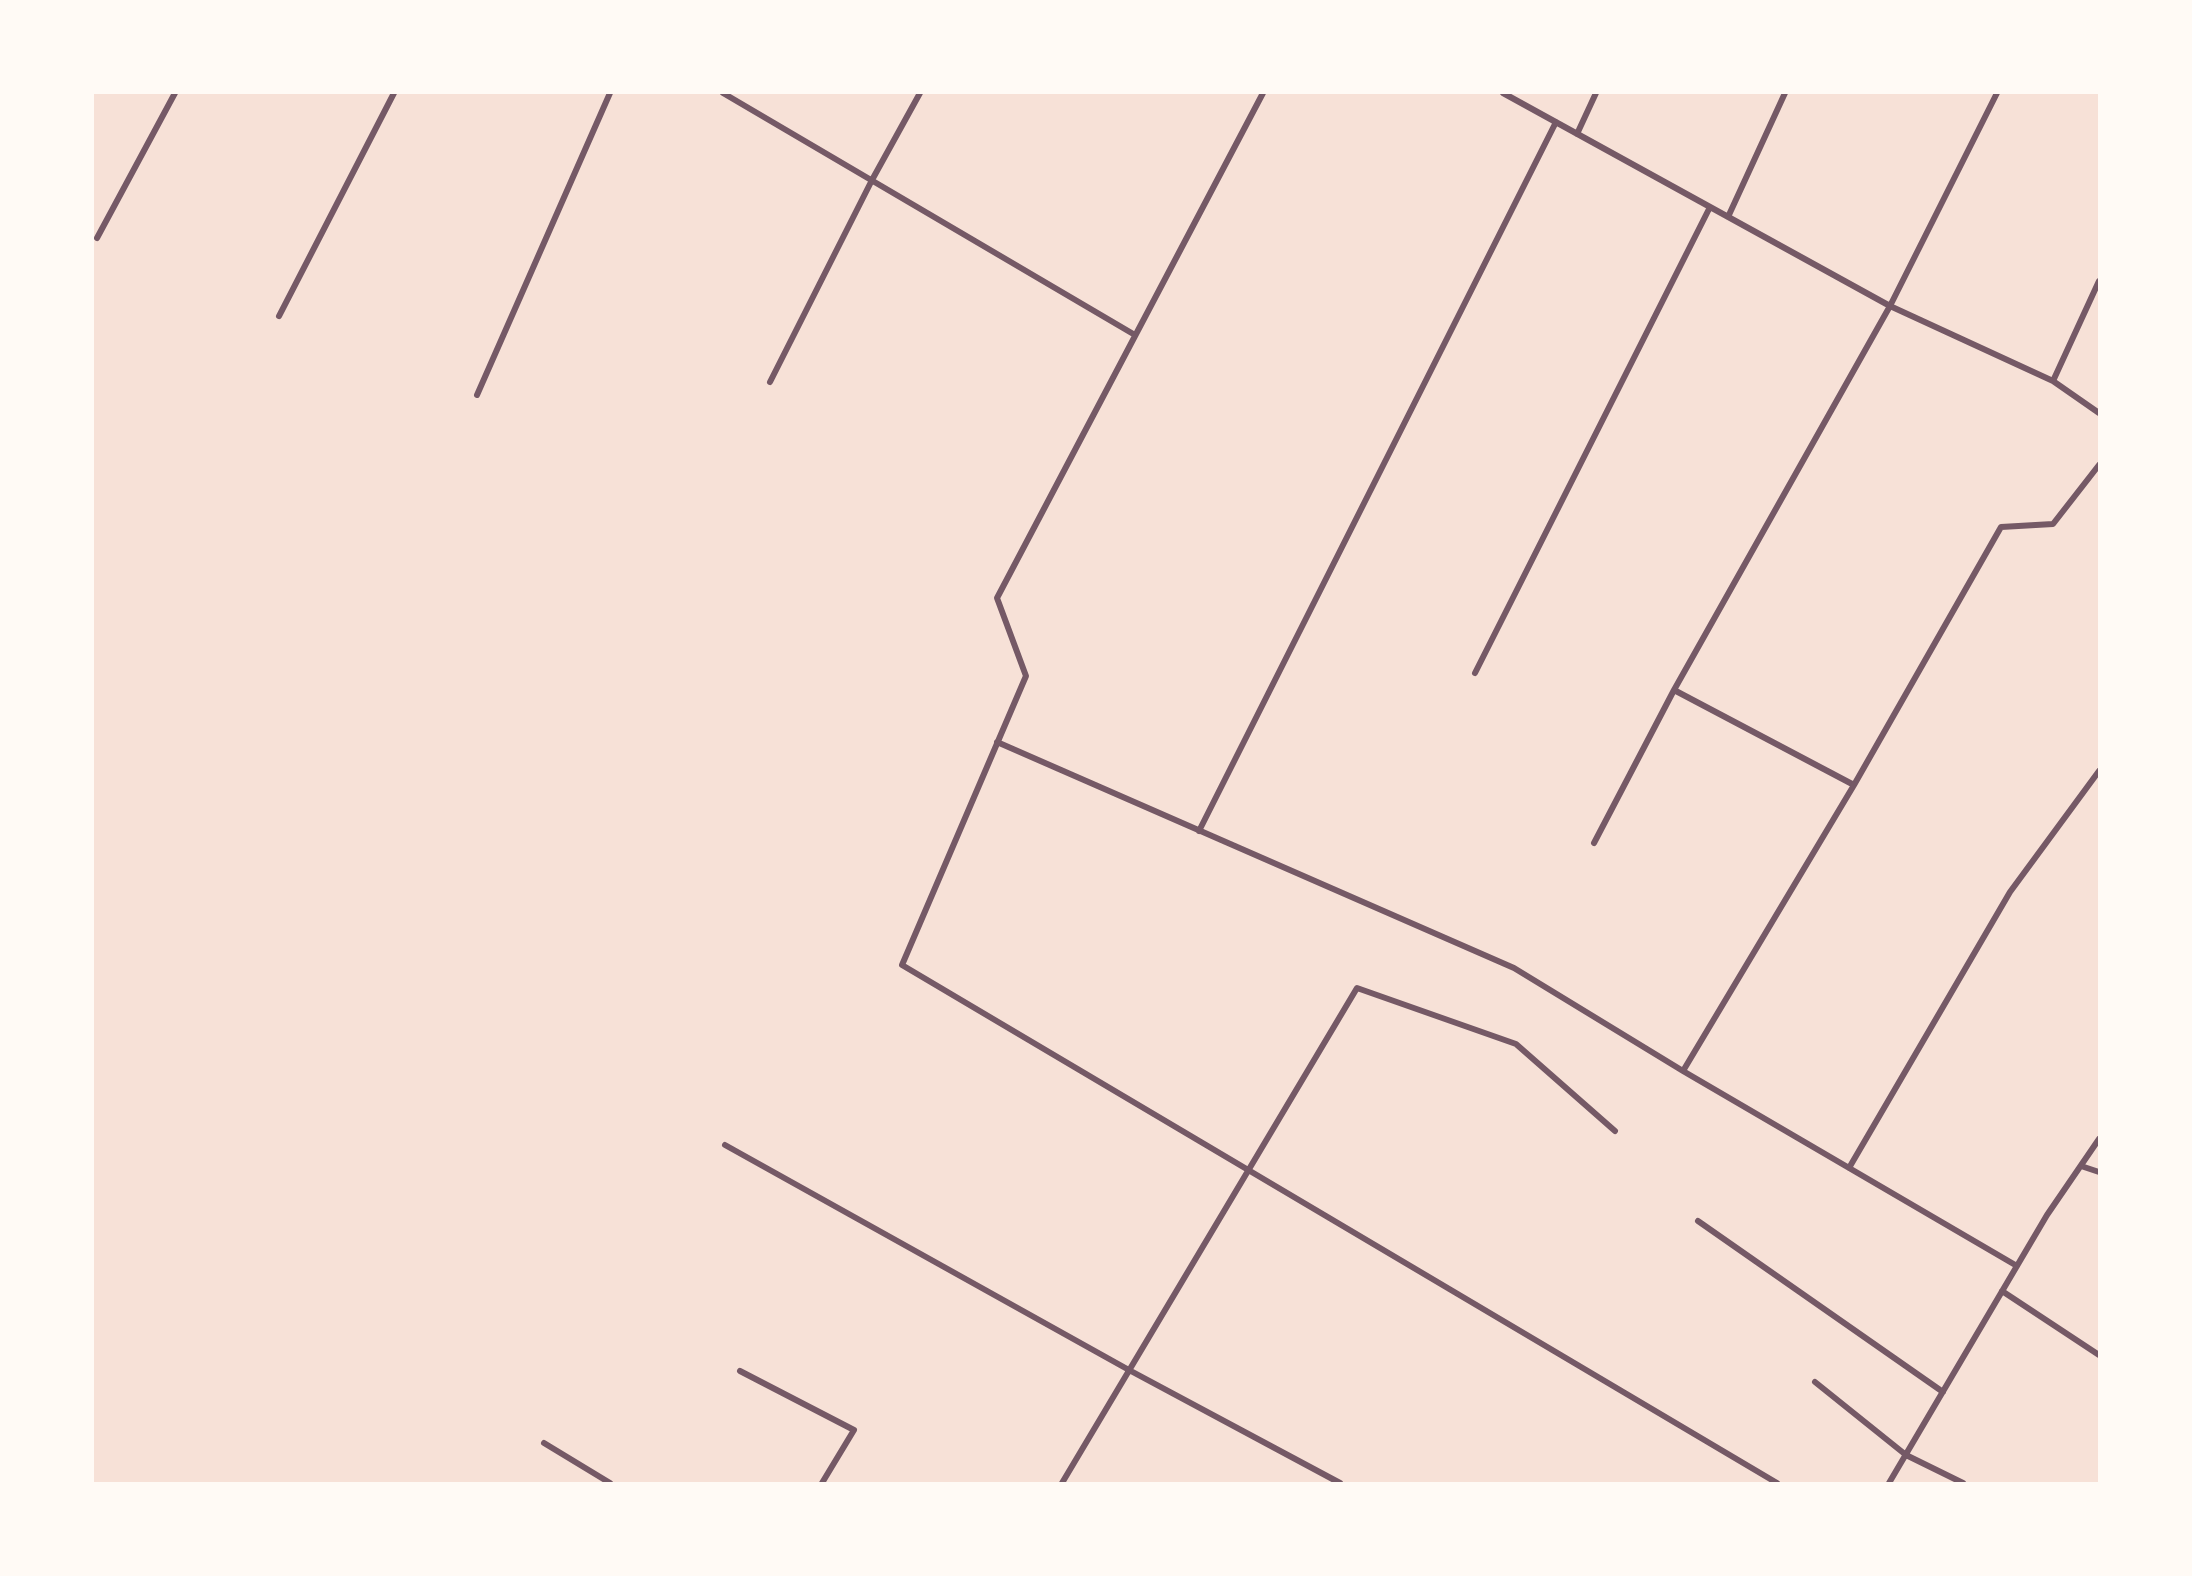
<!DOCTYPE html>
<html>
<head>
<meta charset="utf-8">
<style>
  body { margin:0 }
  #map { position:relative; width:2192px; height:1576px; overflow:hidden; background:#f7e1d7; font-family:Cabin,sans-serif }
  canvas { display:block }
  .frame { position:absolute; inset:0; border:94px solid #fffaf5; pointer-events:none }
</style>
</head>
<body>
<div id="map">
<canvas width="2192" height="1576"></canvas>
<div class="frame"></div>
</div>
<script>
const ctx = document.querySelector('canvas').getContext('2d');
ctx.lineJoin = 'round';
const shape = rows => new Path2D(rows.map(r => 'M' + r).join(''));
function trace(path, color, width, dash) { ctx.strokeStyle = color; ctx.lineWidth = width; ctx.lineCap = dash ? 'butt' : 'round'; ctx.setLineDash(dash || []); ctx.stroke(path); }
trace(shape([
  [723,93,1135,335],
  [1263,93,997,598,1026,676,902,965,1777,1483],
  [1503,93,1890,306,2053,381,2099,413],
  [1577,134,1596,93],
  [1728,217,1785,93],
  [97,238,175,93],
  [279,316,394,93],
  [2053,381,2099,281],
  [770,382,872,180,920,93],
  [477,395,610,93],
  [1475,673,1710,207],
  [997,742,1514,968,1683,1071,2017,1266],
  [1854,785,2001,527,2053,524,2099,465],
  [1199,831,1556,122],
  [1594,843,1674,690],
  [1683,1071,1854,785,1674,690,1890,306,1997,93],
  [725,1145,1129,1370,1340,1483],
  [2081,1166,2099,1172],
  [1849,1168,2010,892,2099,771],
  [1698,1221,1943,1392],
  [2002,1291,2099,1355],
  [740,1371,854,1430,822,1483],
  [1815,1382,1906,1455,1963,1483],
  [544,1443,610,1483],
  [1062,1483,1357,988,1516,1044,1615,1131],
  [1889,1483,2047,1215,2099,1139]
]), '#755966', 6);
</script>
</body>
</html>
